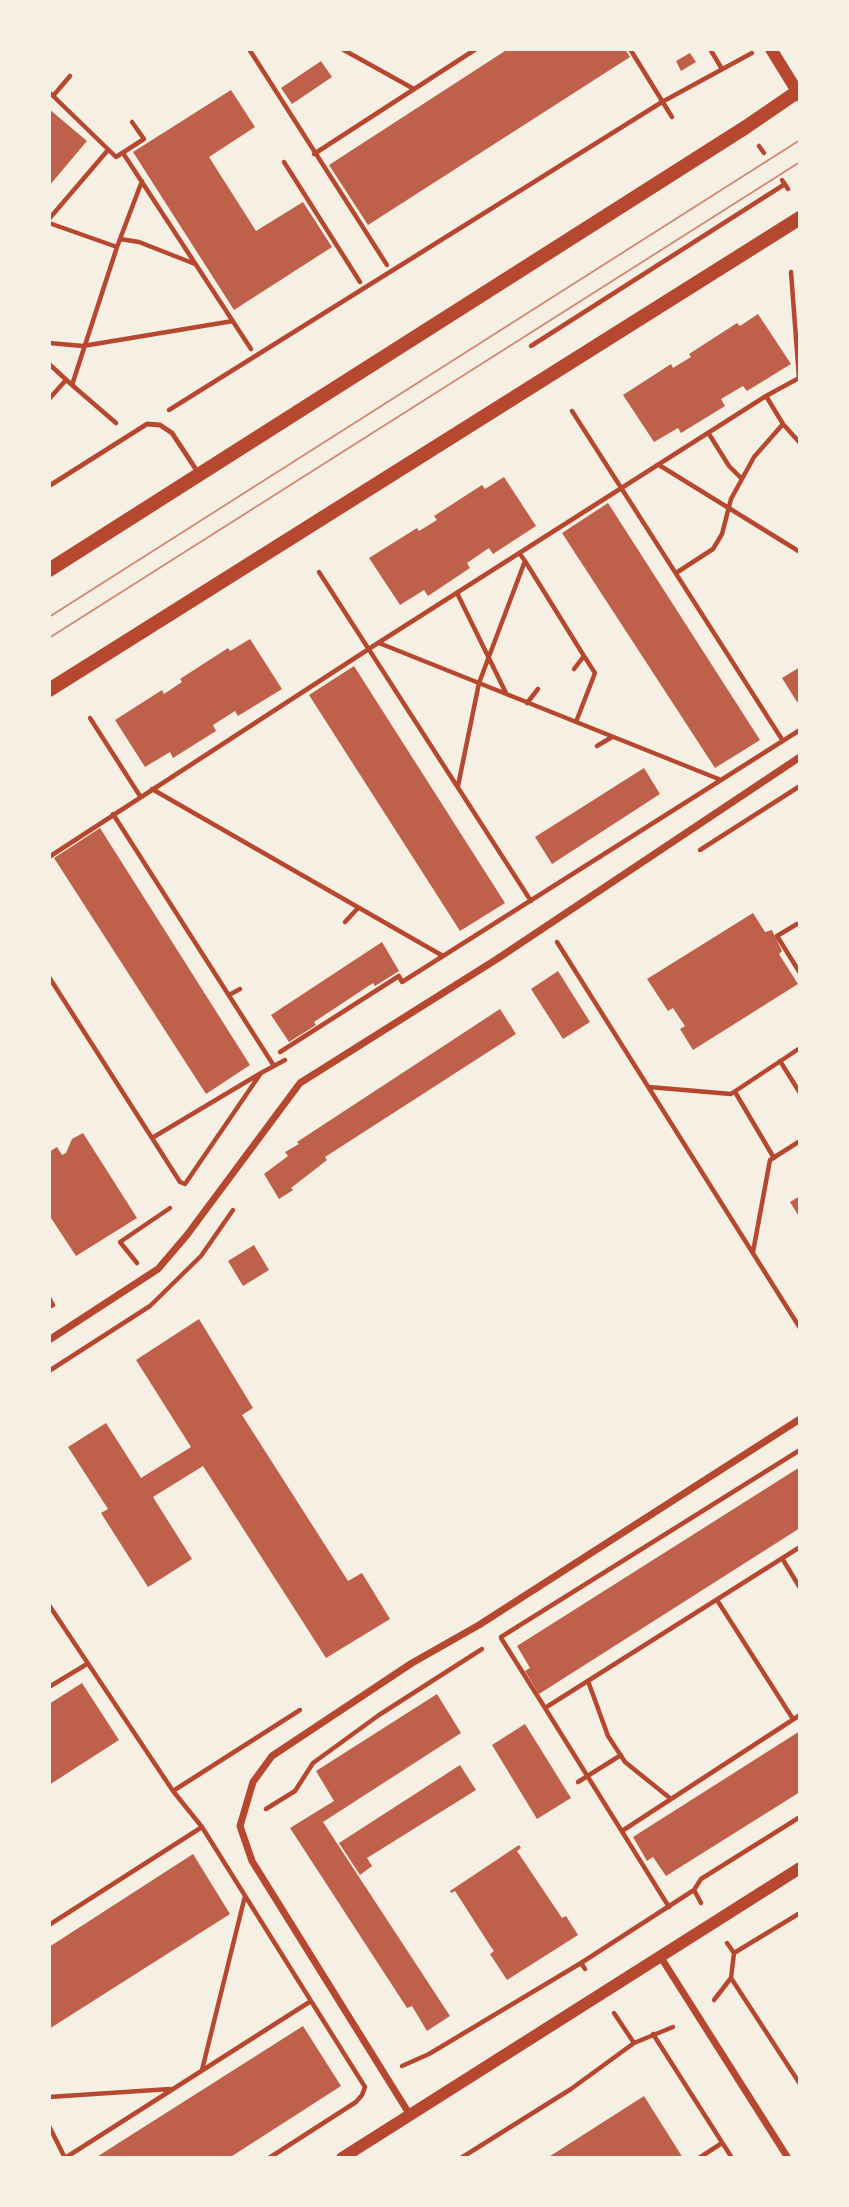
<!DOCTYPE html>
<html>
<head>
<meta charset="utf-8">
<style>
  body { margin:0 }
  #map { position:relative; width:849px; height:2207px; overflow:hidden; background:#f6efe4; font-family:"Open Sans",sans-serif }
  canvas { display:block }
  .frame { position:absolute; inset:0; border:51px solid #f6efe4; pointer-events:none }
</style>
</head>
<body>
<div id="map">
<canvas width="849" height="2207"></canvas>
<div class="frame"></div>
</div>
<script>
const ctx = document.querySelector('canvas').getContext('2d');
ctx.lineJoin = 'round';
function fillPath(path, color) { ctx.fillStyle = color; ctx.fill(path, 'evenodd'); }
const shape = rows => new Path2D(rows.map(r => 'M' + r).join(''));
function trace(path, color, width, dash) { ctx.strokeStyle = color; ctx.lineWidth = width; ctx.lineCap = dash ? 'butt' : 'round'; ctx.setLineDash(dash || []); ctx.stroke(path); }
fillPath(shape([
  [508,49,625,49,630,57,368,225,329,165],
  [690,53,696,62,681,71,676,61],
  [321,61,332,77,292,104,281,88],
  [231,90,255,127,209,157,256,231,303,202,332,247,234,310,133,152],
  [49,109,87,141,49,186],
  [758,314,791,364,747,391,743,386,721,399,725,406,681,433,678,428,654,442,623,395,671,364,673,368,691,357,689,354,737,323,740,326],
  [504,477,536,526,493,554,489,548,467,563,470,568,428,596,424,590,400,605,369,558,417,528,419,531,437,520,434,516,482,485,485,489],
  [608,503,760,740,715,768,562,533],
  [250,639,282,689,238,716,235,711,213,725,216,731,173,758,170,752,145,767,115,720,162,690,164,694,182,682,180,679,228,648,230,651],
  [354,666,505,903,460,931,309,695],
  [800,667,800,700,797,702,782,678],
  [644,768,660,794,552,864,535,837],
  [100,828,250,1065,206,1094,54,858],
  [753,913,765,932,772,930,782,951,779,954,798,984,693,1050,680,1029,685,1026,673,1008,668,1011,647,979],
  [382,942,399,971,375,986,373,983,314,1022,316,1025,289,1042,271,1015],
  [558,971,590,1022,563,1039,531,989],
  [500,1009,516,1034,325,1157,327,1160,291,1188,293,1190,279,1199,264,1174,288,1156,285,1152,299,1144,297,1142],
  [83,1133,137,1218,76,1256,49,1215,49,1152,57,1147,62,1155,66,1153,72,1139],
  [800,1196,800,1218,790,1202],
  [254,1245,269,1270,243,1286,228,1261],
  [199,1319,253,1408,242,1415,348,1581,362,1573,390,1619,326,1658,203,1466,153,1497,192,1559,148,1587,101,1513,108,1509,68,1447,106,1423,141,1478,191,1447,136,1360],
  [800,1467,800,1528,539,1694,525,1671,530,1668,517,1646],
  [82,1683,119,1740,49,1785,49,1704],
  [437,1694,461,1733,323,1822,450,2016,427,2031,412,2006,407,2008,290,1828,334,1801,316,1771],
  [525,1724,571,1798,537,1819,492,1745],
  [800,1731,800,1792,666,1876,653,1857,647,1861,633,1837],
  [460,1765,476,1790,367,1858,372,1866,360,1875,339,1843],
  [519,1845,521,1848,517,1851,562,1918,566,1916,578,1935,507,1980,490,1954,494,1951,491,1947,455,1891,451,1893,450,1891],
  [193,1854,230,1914,49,2029,49,1947],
  [303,2026,341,2086,229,2158,95,2158],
  [644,2096,683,2158,547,2158]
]), '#bf614a');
trace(shape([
  [249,49,387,265],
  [342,49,414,89],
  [630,49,672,117],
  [710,49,722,69],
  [49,92,116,157,144,139,132,122],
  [53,96,70,76],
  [759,146,764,153],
  [123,153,251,349],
  [314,154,476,49],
  [284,162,360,282],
  [782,180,788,189],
  [49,219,108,150],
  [49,223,117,247],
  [120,239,139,242,195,264],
  [49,343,83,346,233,321],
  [531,346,785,184],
  [49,364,72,385],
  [49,399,66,380],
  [169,410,662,102,752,53],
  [572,411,783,741],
  [116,423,72,385,117,247,142,181],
  [783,424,800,443],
  [709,434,729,466,742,479],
  [659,465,800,552],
  [525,561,584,656,574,669],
  [319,572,531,901],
  [676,573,713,549,722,534,731,499,754,457,783,424,766,396],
  [457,593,506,693],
  [379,643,721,780],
  [527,703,538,689],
  [90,718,140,796],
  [576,722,595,673,584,656],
  [597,746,612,737],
  [458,786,479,683,525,561,520,554],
  [152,789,443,956],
  [113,814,274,1066],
  [700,850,800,786],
  [49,857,378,643,766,396,799,378,791,272],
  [345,922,358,908],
  [797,924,777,936,800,973],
  [557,942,800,1328],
  [49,977,152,1138],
  [229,995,240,989],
  [280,1052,399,976,402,982,800,730],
  [780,1061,800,1093],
  [261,1073,185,1184,180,1182,152,1138,261,1073,285,1060],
  [649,1087,731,1094,800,1048],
  [735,1092,774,1158],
  [753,1252,770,1160,800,1141],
  [137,1263,120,1242,170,1208],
  [49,1298,53,1305,49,1307],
  [49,1371,150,1306,201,1256,233,1210],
  [782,1558,800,1588],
  [717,1600,793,1719],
  [49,1605,173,1791,202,1827],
  [501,1637,800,1450],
  [501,1638,545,1708,800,1547],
  [588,1681,608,1736,625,1762,671,1799],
  [49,1687,87,1664],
  [545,1708,669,1907],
  [578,1782,621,1755],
  [173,1791,300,1710],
  [266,1809,295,1791,313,1763,379,1715,482,1649],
  [622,1831,800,1715],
  [694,1890,701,1879,800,1817],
  [49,1925,202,1827,311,2001],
  [734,1953,800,1913],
  [585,1969,581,1963,694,1890,701,1903],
  [731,1978,800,2084],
  [714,2000,731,1978,734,1953,727,1943],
  [653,2034,732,2158],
  [634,2043,673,2027],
  [402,2066,429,2054,581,1963],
  [202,2070,245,1896],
  [49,2097,170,2089],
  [49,2126,65,2158],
  [65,2158,311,2001,365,2087,362,2095,356,2102,269,2158],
  [461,2158,571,2089,634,2043,614,2013],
  [699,2158,722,2143]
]), '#b5482f', 4.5);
trace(shape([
  [49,486,147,424,160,425,172,433,199,474]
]), '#b5482f', 5);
trace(shape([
  [49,1340,158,1269,187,1235,300,1083,497,959,800,757],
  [660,1956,788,2158],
  [410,2115,252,1861,240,1826,253,1782,272,1756,412,1663,479,1625,800,1419]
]), '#b5482f', 7);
trace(shape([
  [771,49,800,96],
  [342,2158,800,1868]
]), '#b5482f', 12);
trace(shape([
  [49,570,746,127,800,90],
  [49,690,800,218]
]), '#b5482f', 14);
trace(shape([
  [49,617,800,140],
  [49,638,800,162]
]), '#cf8b77', 2);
</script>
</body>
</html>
